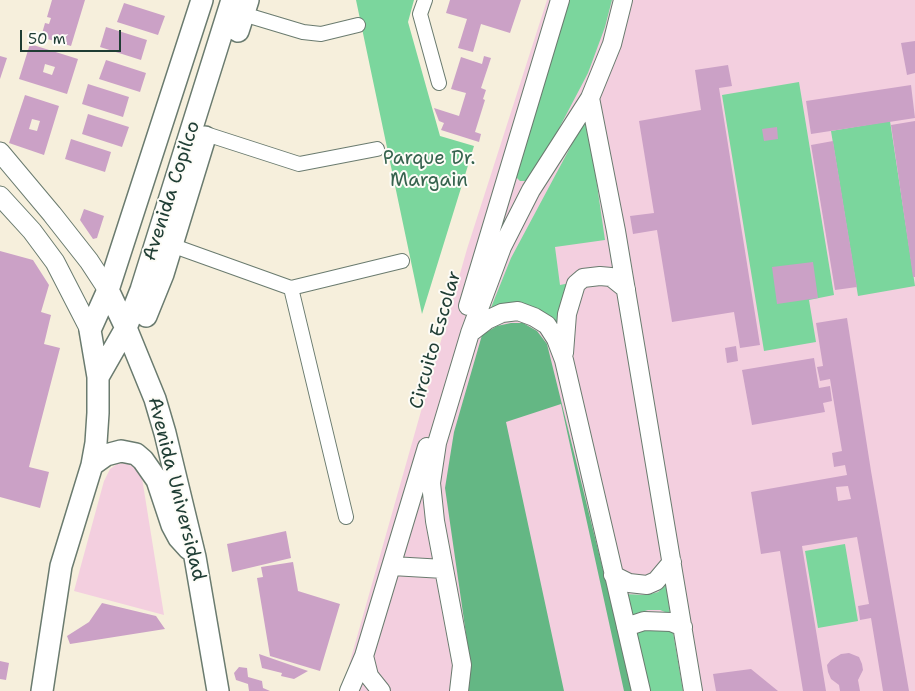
<!DOCTYPE html>
<html>
<head>
<meta charset="utf-8">
<style>
  body { margin:0 }
  #map { position:relative; width:915px; height:691px; overflow:hidden; background:#f6efdc; font-family:"Shantell Sans",sans-serif }
  canvas { display:block }
  .scale { position:absolute; left:20px; top:30px; width:101px; height:22px; box-sizing:border-box; border:2px solid #1f3d34; border-top:0; padding-left:6px; font-size:15px; line-height:18px; white-space:nowrap; color:#1f3d34; -webkit-text-stroke:4px #fdfcf7; paint-order:stroke }
</style>
</head>
<body>
<div id="map">
<canvas width="915" height="691"></canvas>
<div class="scale">50 m</div>
</div>
<script>
const ctx = document.querySelector('canvas').getContext('2d');
ctx.lineJoin = 'round';
function fillPath(path, color) { ctx.fillStyle = color; ctx.fill(path, 'evenodd'); }
const shape = rows => new Path2D(rows.map(r => 'M' + r).join(''));
function trace(path, color, width, dash) { ctx.strokeStyle = color; ctx.lineWidth = width; ctx.lineCap = dash ? 'butt' : 'round'; ctx.setLineDash(dash || []); ctx.stroke(path); }
function drawText(font, color, halo, rows, align = 'center') {
  ctx.font = font + ' "Shantell Sans",sans-serif'; ctx.lineWidth = 4; ctx.setLineDash([]); ctx.textBaseline = 'middle'; ctx.strokeStyle = halo; ctx.fillStyle = color; for (const [text, x, y, turn = 0] of rows) {
    ctx.save(); ctx.translate(x, y); ctx.rotate((+turn || 0) * Math.PI / 180); ctx.textAlign = isNaN(turn) ? turn : align; if (halo) ctx.strokeText(text, 0, 0); ctx.fillText(text, 0, 0); ctx.restore();
  }
}
fillPath(shape([
  [547,0,915,0,915,691,357,691,349,665,467,249],
  [126,463,136,468,142,478,164,615,74,591,104,481,110,469,117,464]
]), '#f3cfdf');
fillPath(shape([
  [356,0,414,0,408,22,440,136,474,146,422,314],
  [566,0,612,0,605,27,588,73,533,178,526,181,520,181,515,176],
  [799,82,834,295,809,300,816,342,764,351,722,95],
  [587,116,605,240,555,247,560,285,570,283,560,337,553,322,534,307,522,304,490,310,511,258],
  [890,121,915,286,858,296,831,131],
  [845,544,858,621,818,628,805,551],
  [666,585,670,614,660,610,648,610,638,613,629,619,623,594,647,595,658,592],
  [665,628,673,632,683,691,645,691,633,634,643,629]
]), '#7bd69d');
fillPath(shape([
  [511,323,523,323,537,331,547,344,633,691,624,691,561,404,506,422,564,691,459,691,468,648,445,488,454,432,482,335,497,326]
]), '#64b784');
fillPath(shape([
  [52,0,85,0,71,46,41,37,45,23,49,24,51,18,47,17],
  [450,0,521,0,510,33,481,24,473,52,458,48,467,19,446,13],
  [124,3,165,16,158,35,117,22],
  [106,27,147,40,141,60,100,47],
  [915,41,915,73,907,75,901,43],
  [30,44,78,59,67,94,19,79],
  [45,64,55,67,52,75,43,72],
  [0,56,7,58,0,79],
  [484,56,491,58,481,88,486,90,483,99,485,100,475,132,481,134,479,142,441,130,444,123,439,121,434,108,459,116,466,93,451,89,461,57,482,64],
  [106,60,146,73,140,92,99,79],
  [728,65,732,86,719,88,760,345,740,348,734,312,672,322,657,230,633,234,630,216,654,213,639,121,701,110,695,70],
  [88,84,129,97,123,117,82,104],
  [911,85,915,118,811,134,806,101],
  [25,95,59,106,44,155,9,143],
  [32,119,40,121,37,131,29,129],
  [88,114,129,127,122,147,82,134],
  [915,121,915,277,913,277,891,125],
  [777,127,778,139,764,141,762,129],
  [71,139,111,152,105,172,65,159],
  [833,141,857,287,835,290,811,145],
  [84,209,104,216,97,238,93,239,80,220],
  [0,251,33,260,49,285,41,312,51,315,44,344,60,348,29,467,49,472,40,508,0,497],
  [813,262,818,298,777,304,772,267],
  [847,318,871,471,909,691,883,691,871,618,860,620,858,606,869,604,857,537,802,546,826,691,803,691,780,551,761,554,751,492,847,475,845,465,834,467,832,453,842,451,830,379,820,381,817,367,823,366,816,323],
  [848,486,851,499,838,501,836,487],
  [736,346,738,361,727,363,725,348],
  [814,358,819,388,830,386,832,401,823,403,825,412,752,425,742,370],
  [286,531,291,558,232,572,227,544],
  [293,562,298,591,340,604,320,671,270,656,257,578,263,577,261,567],
  [102,603,156,616,165,629,70,644,67,636,89,622],
  [849,653,859,657,862,664,863,670,858,680,860,691,840,691,839,685,831,679,828,672,827,665,831,660,841,654],
  [259,654,308,671,294,679,281,676,282,673,262,668],
  [0,661,9,663,6,680,0,679],
  [239,667,247,668,248,677,262,681,263,688,270,691,249,691,248,684,236,680,234,673],
  [751,669,778,691,716,691,713,674]
]), '#cba1c6');
const minor = shape([
  [425,0,420,14,439,83],
  [243,14,303,32,321,34,358,25],
  [206,134,299,164,377,149],
  [171,245,291,288],
  [291,288,346,517],
  [291,288,402,261]
]);
const tertiary = shape([
  [590,98,616,231,693,691],
  [468,306,560,0],
  [470,333,487,320,502,313,518,311,534,317,547,325,556,339,564,360,641,691],
  [564,353,567,314,576,284,583,278,600,276,611,277,626,289],
  [392,566,444,569],
  [613,575,629,583,647,585,656,581,672,562],
  [626,627,644,621,671,622,683,627],
  [364,656,369,676,381,691],
  [349,691,364,656,427,447],
  [459,691,462,665,435,521,431,483,437,443,470,333,502,247,531,190,590,98,612,44,623,0]
]);
const secondary = shape([
  [0,152,52,214,89,261,108,290],
  [0,196,32,231,55,262,90,330]
]);
const primary = shape([
  [238,31,248,0],
  [108,290,126,328,155,399,165,433,195,557,218,691],
  [146,316,163,274,205,137],
  [98,377,126,328,141,290,232,0],
  [92,465,106,455,121,451,136,454,143,460,157,480,172,525,179,538,189,549],
  [42,691,61,566,92,465,96,443,98,413,98,377,90,330,108,290,202,0]
]);
trace(minor, '#6a7b6f', 16);
trace(tertiary, '#6a7b6f', 20);
trace(secondary, '#6a7b6f', 21);
trace(primary, '#6a7b6f', 24);
trace(minor, '#fff', 14);
trace(tertiary, '#fff', 18);
trace(secondary, '#fff', 19);
trace(primary, '#fff', 21);
drawText('19px', '#36634e', '#fdfcf7', [
  ["Parque Dr.",429,159],
  ["Margain",429,181]
]);
drawText('19px', '#1f3d34', '#fdfcf7', [
  ["Avenida Copilco",172,191,-72],
  ["Circuito Escolar",436,340,-74],
  ["Avenida Universidad",176,489,76]
]);
</script>
</body>
</html>
